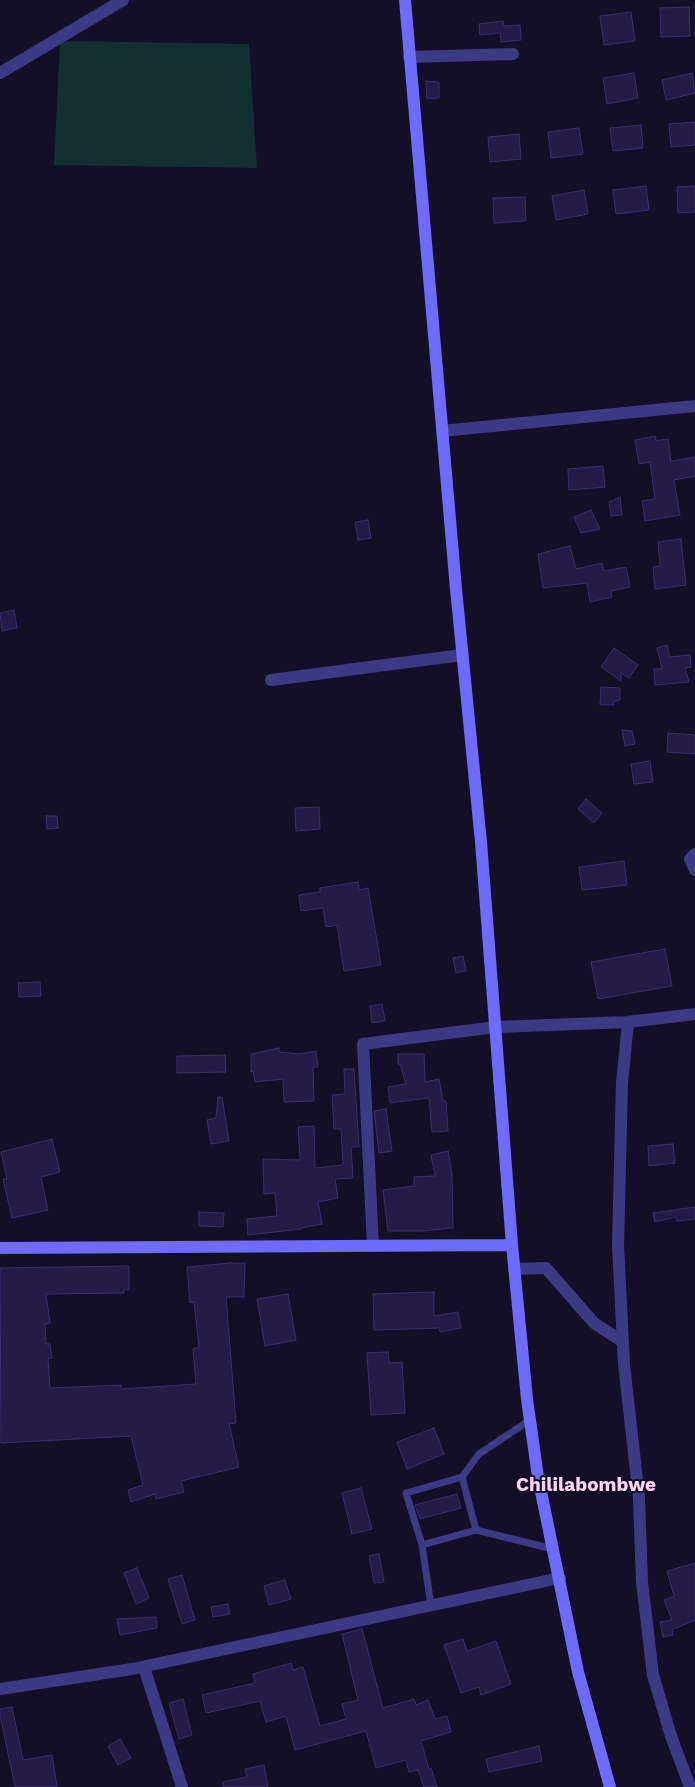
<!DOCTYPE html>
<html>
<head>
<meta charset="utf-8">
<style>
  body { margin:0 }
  canvas { display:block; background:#130f26 }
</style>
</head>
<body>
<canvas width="695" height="1787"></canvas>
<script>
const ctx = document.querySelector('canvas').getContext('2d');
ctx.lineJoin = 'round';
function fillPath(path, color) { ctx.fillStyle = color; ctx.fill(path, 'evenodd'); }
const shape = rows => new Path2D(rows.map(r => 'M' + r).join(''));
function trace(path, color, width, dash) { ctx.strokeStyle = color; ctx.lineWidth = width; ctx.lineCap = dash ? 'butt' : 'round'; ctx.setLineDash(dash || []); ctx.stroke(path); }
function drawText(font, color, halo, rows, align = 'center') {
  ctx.font = font + ' "Work Sans",sans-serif'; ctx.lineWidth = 4; ctx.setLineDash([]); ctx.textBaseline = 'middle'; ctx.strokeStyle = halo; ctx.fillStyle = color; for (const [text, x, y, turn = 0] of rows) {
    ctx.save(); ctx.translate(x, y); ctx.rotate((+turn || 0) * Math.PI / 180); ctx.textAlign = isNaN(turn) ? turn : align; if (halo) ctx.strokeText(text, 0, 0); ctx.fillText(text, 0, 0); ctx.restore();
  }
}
fillPath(shape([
  [60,41,249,44,257,168,54,165]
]), '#12302f');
const building = shape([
  [689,7,690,36,661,37,660,8,689,7],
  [631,12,635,41,604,45,600,16,631,12],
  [503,21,504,26,520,25,521,40,501,42,500,33,480,35,479,24,503,21],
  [634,73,638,98,607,104,603,78,634,73],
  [692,73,695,93,666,100,662,80,692,73],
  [426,81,439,82,439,98,427,99,426,81],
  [695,122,695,145,671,147,669,124,695,122],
  [641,125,643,148,613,151,610,128,641,125],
  [579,128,583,154,551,158,548,132,579,128],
  [519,134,521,159,490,162,488,137,519,134],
  [646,186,649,210,616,214,613,190,646,186],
  [695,186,695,212,678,213,677,187,695,186],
  [584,190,588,214,556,220,552,196,584,190],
  [525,197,526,221,494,223,493,198,525,197],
  [655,436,656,441,668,439,671,461,695,457,695,476,674,480,680,515,645,521,642,501,655,499,650,462,639,464,635,440,655,436],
  [603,466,605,487,569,490,568,469,603,466],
  [620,497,622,515,611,516,609,502,620,497],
  [591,510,600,529,581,533,574,517,591,510],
  [368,520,371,538,358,540,355,522,368,520],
  [681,539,686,585,655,589,653,567,660,566,658,542,681,539],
  [570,546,576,569,602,563,604,571,626,567,630,587,611,591,612,597,590,602,587,583,543,588,538,554,570,546],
  [14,610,17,628,2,631,0,613,14,610],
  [667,645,670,657,690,655,691,667,685,668,689,682,655,685,654,669,662,669,657,648,667,645],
  [614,648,638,665,629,678,621,673,621,681,601,667,614,648],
  [601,687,620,688,620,700,613,702,614,705,600,705,601,687],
  [622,730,632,731,635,744,625,746,622,730],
  [668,733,695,735,695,754,667,752,668,733],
  [650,761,653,782,634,784,631,764,650,761],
  [586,799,602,813,594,823,578,809,586,799],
  [319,807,320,829,296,831,295,808,319,807],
  [46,816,57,816,58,828,47,829,46,816],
  [624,861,627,885,582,890,579,867,624,861],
  [358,882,359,890,368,888,381,965,344,971,337,925,326,927,323,908,301,911,299,895,320,892,320,888,358,882],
  [665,949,672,986,598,999,591,962,665,949],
  [463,956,466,971,456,973,453,958,463,956],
  [40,982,41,996,19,997,18,983,40,982],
  [382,1004,385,1021,372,1023,370,1006,382,1004],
  [279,1048,279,1052,299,1054,316,1051,318,1067,313,1067,314,1101,284,1102,283,1079,255,1082,253,1071,251,1072,251,1054,279,1048],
  [398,1054,424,1054,425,1082,439,1079,443,1101,446,1101,448,1131,432,1132,429,1098,390,1103,388,1087,406,1084,400,1064,398,1064,398,1054],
  [225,1055,226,1072,177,1073,177,1056,225,1055],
  [344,1069,354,1069,359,1147,351,1147,353,1178,335,1179,338,1198,318,1202,322,1224,301,1228,301,1229,248,1235,247,1219,277,1216,275,1193,264,1194,263,1159,300,1160,298,1127,314,1126,315,1168,343,1165,341,1129,334,1129,332,1095,345,1094,344,1069],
  [218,1097,222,1097,229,1141,211,1144,207,1120,216,1118,218,1097],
  [386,1109,392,1151,379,1153,374,1111,386,1109],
  [52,1139,60,1172,41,1177,48,1210,12,1218,3,1179,7,1179,1,1152,52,1139],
  [673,1144,675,1163,649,1166,648,1146,673,1144],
  [448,1151,452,1174,453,1228,422,1231,388,1231,383,1190,414,1186,414,1177,435,1176,431,1155,448,1151],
  [695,1207,695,1219,677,1221,676,1217,655,1222,653,1213,695,1207],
  [199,1212,224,1213,223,1227,199,1226,199,1212],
  [230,1263,245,1263,244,1297,226,1297,236,1423,229,1424,239,1467,181,1481,184,1492,156,1499,155,1494,131,1502,128,1490,143,1485,131,1436,1,1443,0,1268,129,1266,129,1290,124,1289,124,1293,46,1294,50,1323,45,1324,46,1344,50,1344,52,1358,48,1359,50,1388,121,1385,121,1389,196,1384,193,1349,199,1347,194,1302,190,1303,187,1267,230,1263],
  [434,1292,434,1316,458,1312,461,1328,440,1332,439,1328,374,1330,373,1294,434,1292],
  [288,1294,296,1340,265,1346,257,1299,288,1294],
  [388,1352,389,1363,402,1362,405,1413,371,1415,367,1353,388,1352],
  [434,1428,444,1454,407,1469,397,1442,434,1428],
  [361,1488,372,1529,352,1534,342,1493,361,1488],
  [457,1494,461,1508,420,1519,415,1505,457,1494],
  [379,1554,384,1582,374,1583,369,1556,379,1554],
  [695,1563,695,1620,672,1630,673,1635,663,1637,660,1622,672,1620,664,1600,674,1596,667,1571,695,1563],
  [137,1568,149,1598,136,1604,124,1573,137,1568],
  [182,1575,195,1620,182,1624,168,1579,182,1575],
  [285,1580,291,1599,269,1605,264,1586,285,1580],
  [228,1604,230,1614,213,1617,211,1607,228,1604],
  [156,1617,157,1628,120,1635,117,1619,156,1617],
  [362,1629,383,1708,414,1699,416,1705,428,1700,435,1719,447,1716,451,1732,421,1741,429,1769,431,1768,437,1787,424,1787,418,1770,409,1772,406,1760,376,1768,366,1731,295,1750,286,1716,266,1722,260,1701,206,1713,202,1695,255,1683,253,1674,291,1663,293,1670,303,1667,320,1726,346,1719,342,1704,358,1700,342,1634,362,1629],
  [463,1639,467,1651,496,1641,511,1684,481,1695,479,1687,461,1693,444,1645,463,1639],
  [183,1699,192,1735,179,1739,169,1703,183,1699],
  [12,1707,23,1760,52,1755,57,1787,15,1787,0,1715,0,1709,12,1707],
  [120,1739,131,1758,118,1765,108,1746,120,1739],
  [539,1746,542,1761,489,1772,486,1759,539,1746],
  [264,1765,268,1787,223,1787,223,1782,247,1777,245,1769,264,1765]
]);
fillPath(building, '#241b47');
trace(building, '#3b2d73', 1);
trace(shape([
  [462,1477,476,1530],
  [422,1545,476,1530,553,1549],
  [431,1606,422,1545,406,1493,462,1477,479,1454,530,1420]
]), '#3d3a85', 7);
trace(shape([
  [409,57,513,54],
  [0,73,123,0],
  [442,431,695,406],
  [271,680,462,655],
  [695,854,690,859,695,870],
  [628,1022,622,1083,618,1245,624,1364,639,1498,642,1582,653,1675,671,1736,690,1787],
  [373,1246,363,1044,496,1027,628,1022,695,1014],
  [514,1269,546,1268,594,1323,623,1342],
  [144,1667,182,1787],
  [0,1689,132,1669,560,1578]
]), '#3d3a85', 12);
trace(shape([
  [405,0,456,589,481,842,512,1245,527,1399,538,1477,578,1672,610,1787],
  [0,1248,512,1245]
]), '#6f6bff', 12);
drawText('bold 19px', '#ffd6f0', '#130f26', [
  ["Chililabombwe",586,1485]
]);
</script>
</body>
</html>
